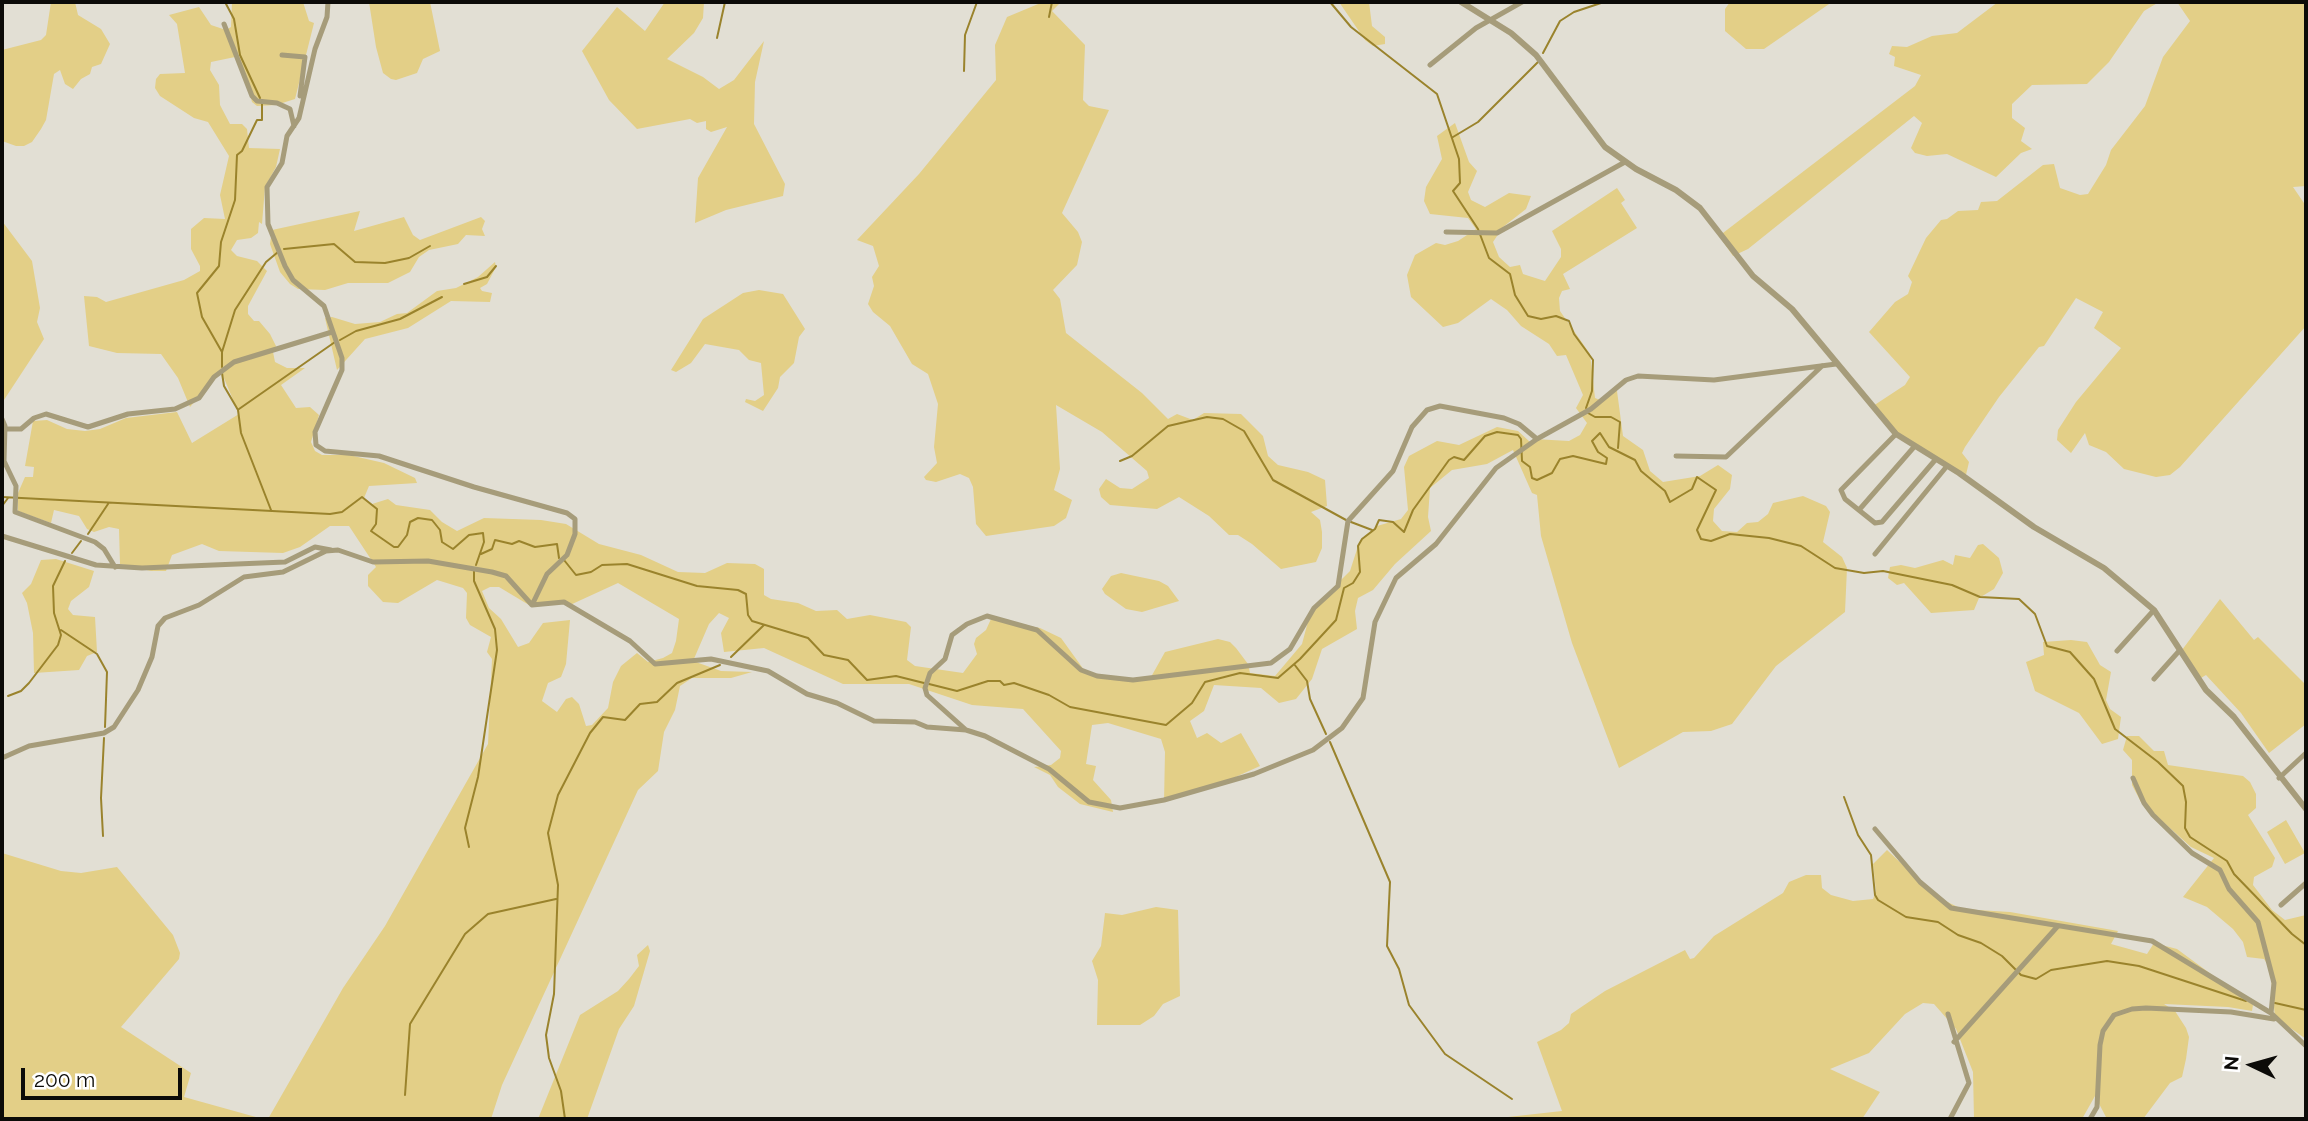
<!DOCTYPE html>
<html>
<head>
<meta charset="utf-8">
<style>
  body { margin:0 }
  #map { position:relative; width:2308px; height:1121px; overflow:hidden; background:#e2dfd4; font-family:Raleway,sans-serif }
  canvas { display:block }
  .frame { position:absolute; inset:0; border:4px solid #0c0b08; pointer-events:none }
  .north { position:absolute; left:2217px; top:1030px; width:70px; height:70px; -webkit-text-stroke:5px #fff; paint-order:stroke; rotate:275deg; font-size:19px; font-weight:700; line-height:28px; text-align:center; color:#0c0b08 }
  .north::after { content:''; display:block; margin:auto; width:24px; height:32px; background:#0c0b08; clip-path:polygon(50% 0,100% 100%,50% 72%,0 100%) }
  .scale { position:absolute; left:21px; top:1068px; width:161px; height:32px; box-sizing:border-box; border:4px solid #0c0b08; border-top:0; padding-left:9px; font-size:21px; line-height:24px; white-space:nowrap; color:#0c0b08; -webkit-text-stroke:5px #fff; paint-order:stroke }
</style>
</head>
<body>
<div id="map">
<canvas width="2308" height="1121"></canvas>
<div class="frame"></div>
<div class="north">N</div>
<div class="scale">200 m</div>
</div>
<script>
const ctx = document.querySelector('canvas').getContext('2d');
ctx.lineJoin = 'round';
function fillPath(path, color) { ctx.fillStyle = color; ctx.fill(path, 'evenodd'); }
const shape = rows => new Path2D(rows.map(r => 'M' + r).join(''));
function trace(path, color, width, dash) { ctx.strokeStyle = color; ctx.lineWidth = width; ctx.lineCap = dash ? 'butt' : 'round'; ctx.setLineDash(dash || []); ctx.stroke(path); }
fillPath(shape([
  [51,2,75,2,78,15,101,29,110,44,101,64,92,67,90,74,81,79,73,89,65,84,60,70,54,74,46,120,41,129,32,142,24,146,16,146,2,141,2,50,41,40,46,35],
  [232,2,303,2,309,21,314,23,295,99,276,105,257,106,252,102,242,66,235,57,211,62,210,70,219,85,220,105,230,124,242,124,247,129,249,148,280,149,276,167,265,187,262,224,259,222,258,233,251,238,237,240,231,250,237,256,257,261,267,271,248,306,248,314,254,321,259,321,270,334,276,346,273,352,275,362,287,368,305,368,281,385,296,408,310,407,319,415,311,442,315,451,322,455,349,455,384,463,415,478,417,483,369,486,364,498,372,504,388,499,396,505,430,510,442,522,457,531,484,518,541,520,566,524,599,544,641,555,678,572,705,573,727,563,755,564,764,569,764,595,771,599,798,603,816,611,837,610,847,619,870,615,906,622,911,627,907,660,915,666,963,673,977,654,974,644,976,638,986,630,991,619,1040,628,1061,638,1087,674,1136,682,1151,677,1165,652,1218,639,1230,642,1236,648,1248,664,1250,673,1275,676,1302,644,1311,610,1350,571,1359,543,1366,535,1377,526,1401,519,1408,510,1404,467,1409,456,1437,441,1459,445,1497,427,1518,431,1530,442,1534,439,1569,441,1580,435,1587,423,1576,408,1583,395,1566,355,1557,356,1549,344,1521,326,1507,310,1491,299,1458,323,1443,327,1411,297,1407,275,1415,255,1436,243,1445,245,1458,241,1476,229,1468,218,1430,214,1424,201,1426,187,1442,159,1437,136,1455,123,1469,162,1477,171,1468,192,1471,200,1485,207,1509,193,1531,196,1526,209,1503,227,1493,242,1499,257,1510,267,1520,265,1523,274,1529,276,1545,281,1561,257,1561,249,1552,231,1617,188,1625,200,1621,203,1637,228,1563,274,1570,289,1562,291,1559,298,1560,311,1590,354,1595,398,1600,400,1613,389,1617,391,1623,436,1643,450,1650,471,1663,482,1700,476,1718,465,1732,475,1730,489,1714,509,1713,521,1722,531,1737,532,1747,523,1758,522,1768,514,1773,503,1803,496,1826,506,1830,512,1823,542,1842,557,1847,568,1845,612,1776,666,1732,724,1711,731,1683,732,1619,768,1572,643,1541,536,1537,495,1532,493,1513,450,1487,464,1452,470,1430,488,1428,517,1431,531,1395,564,1373,590,1358,598,1355,611,1357,629,1322,649,1312,679,1296,699,1279,703,1261,688,1214,685,1204,711,1190,721,1197,738,1207,733,1221,743,1241,733,1260,766,1211,788,1164,802,1165,752,1161,739,1108,723,1092,725,1086,764,1096,766,1093,780,1111,800,1113,812,1080,804,1058,787,1050,775,1034,767,1051,765,1060,758,1061,751,1023,709,972,705,909,684,843,684,764,648,724,652,721,633,729,618,719,613,709,624,693,661,721,671,752,672,731,678,692,678,680,686,675,710,664,732,658,771,638,790,502,1085,491,1119,268,1119,343,988,385,926,488,744,492,659,487,652,491,637,470,625,466,618,467,593,463,588,437,580,398,603,383,602,368,586,368,575,376,567,349,526,330,526,300,547,283,553,219,551,202,544,172,555,166,571,151,571,120,564,119,529,109,527,94,532,87,529,79,516,54,510,51,523,18,511,18,493,25,477,33,477,34,467,25,466,33,421,47,420,67,429,85,431,100,429,126,418,177,412,192,443,239,414,221,371,190,407,178,378,161,354,117,353,89,346,84,296,97,297,106,302,184,280,200,271,200,266,191,249,191,229,204,218,225,219,220,195,229,156,208,122,194,118,160,96,155,88,156,79,160,74,185,73,177,24,169,15,199,7,211,25,226,30,231,27],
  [618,583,679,619,676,641,672,653,663,658,648,662,637,653,621,666,613,682,608,708,592,725,586,726,579,704,572,697,566,699,557,712,542,701,548,683,561,677,566,664,570,620,543,623,529,643,518,647,501,619,489,608,482,591,490,587,499,587,529,605,566,601,570,605],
  [369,2,430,2,440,51,423,59,417,73,396,80,391,79,383,73,376,47],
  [665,2,704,2,703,18,694,33,667,59,703,77,719,89,734,80,764,41,755,82,754,124,785,184,783,196,726,210,695,223,698,178,727,127,711,132,706,129,706,121,697,123,690,119,637,129,609,100,582,51,617,7,645,31],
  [1043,2,1061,2,1052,11,1085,45,1083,100,1089,106,1109,110,1062,213,1078,232,1082,242,1077,265,1053,290,1060,299,1066,333,1142,393,1168,419,1177,414,1193,420,1204,413,1241,414,1263,436,1268,456,1278,465,1308,472,1325,480,1327,506,1311,512,1320,520,1322,532,1322,548,1316,562,1281,569,1252,544,1238,535,1229,535,1209,516,1179,497,1157,509,1110,505,1101,497,1099,489,1106,479,1120,488,1132,489,1149,478,1147,471,1102,432,1056,405,1060,469,1054,490,1072,500,1066,518,1054,526,986,536,976,524,973,487,969,478,960,474,936,482,926,480,924,477,937,463,934,447,938,404,928,374,912,364,890,326,873,312,868,304,874,286,872,277,879,266,873,246,857,240,919,174,996,80,995,45,1007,17],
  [1339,2,1369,2,1372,26,1385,37,1385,44,1373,46,1365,40],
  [1730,2,1832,2,1764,49,1746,49,1725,31,1725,9],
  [1998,2,2159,2,2144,11,2109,62,2087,84,2032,85,2012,104,2012,118,2025,128,2021,141,2032,149,2021,153,1996,177,1947,154,1927,156,1915,153,1911,148,1922,123,1914,116,1748,249,1733,256,1719,236,1915,86,1921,75,1894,66,1895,57,1889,54,1892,46,1907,47,1932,36,1957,33],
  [2177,2,2306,2,2306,186,2293,187,2306,206,2306,326,2180,467,2170,475,2156,477,2124,469,2106,452,2089,445,2085,433,2071,453,2057,440,2058,430,2076,402,2121,348,2094,328,2103,312,2076,298,2044,346,2039,347,1999,397,1965,447,1962,453,1969,462,1965,479,1897,434,1873,406,1905,385,1910,377,1869,332,1895,302,1908,294,1912,282,1908,276,1926,238,1941,220,1947,219,1958,211,1978,210,1981,202,1997,201,2043,165,2054,164,2060,188,2080,195,2088,194,2106,165,2111,150,2145,106,2163,57,2190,21],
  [360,211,354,231,404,217,413,235,420,240,481,217,485,221,482,229,485,236,466,235,458,244,429,250,419,257,410,272,388,283,348,283,325,290,298,289,290,284,280,272,270,244,272,230],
  [2,221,32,261,40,308,37,322,44,339,2,403],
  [495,262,496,267,487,284,480,288,482,291,492,293,490,302,451,301,408,328,365,339,337,370,325,318,332,317,355,324,380,322,397,314,407,313,437,291,456,288,478,277],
  [759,290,783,294,805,329,799,337,794,363,780,377,778,388,763,411,745,402,746,399,755,401,764,395,761,363,749,360,739,350,705,344,691,363,676,372,671,370,703,319,743,293],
  [1983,544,1999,558,2003,573,1994,589,1979,598,1974,610,1931,613,1904,583,1897,585,1888,578,1890,567,1901,565,1915,568,1943,560,1953,565,1955,555,1970,558,1978,545],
  [56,559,94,571,89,587,71,601,68,609,73,615,95,617,97,652,87,656,79,670,34,673,33,633,27,603,22,593,31,584,41,560],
  [1121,573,1159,581,1168,586,1179,601,1142,612,1126,609,1105,594,1102,589,1111,576],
  [2220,599,2254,640,2258,637,2306,685,2306,724,2269,753,2241,713,2206,675,2201,678,2182,650],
  [2071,640,2087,642,2100,665,2111,672,2106,700,2110,709,2121,717,2118,739,2102,744,2079,713,2035,691,2026,662,2044,655,2043,642],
  [2127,736,2139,736,2154,751,2164,751,2168,765,2243,776,2250,782,2256,794,2256,808,2248,815,2275,858,2272,867,2254,877,2253,885,2272,910,2285,920,2306,915,2306,1039,2275,1017,2270,968,2264,959,2247,957,2243,942,2233,929,2207,907,2183,897,2214,858,2191,847,2141,802,2132,785,2132,760,2123,750],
  [2286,820,2305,853,2285,864,2267,832],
  [1887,850,1937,897,1962,909,2010,912,2118,931,2111,944,2147,954,2154,943,2177,949,2253,1005,2252,1011,2228,1007,2164,1004,2175,1011,2186,1028,2189,1037,2186,1059,2182,1077,2170,1083,2143,1119,2107,1119,2095,1096,2082,1119,1974,1119,1973,1072,1956,1029,1934,1004,1923,1003,1905,1014,1869,1053,1830,1069,1880,1092,1862,1119,1490,1119,1562,1111,1537,1042,1561,1030,1569,1023,1571,1014,1605,991,1685,950,1690,959,1694,958,1714,936,1783,893,1789,882,1806,875,1821,875,1822,888,1831,895,1853,901,1873,899,1876,891,1873,864],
  [2,853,61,871,81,873,117,867,173,935,180,953,179,959,121,1027,191,1073,184,1097,263,1119,2,1119],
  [1156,907,1178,910,1180,996,1163,1004,1154,1016,1140,1025,1097,1025,1098,980,1092,961,1101,946,1105,913,1122,915],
  [648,945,650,951,634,1006,619,1029,587,1119,538,1119,580,1015,618,991,629,979,639,966,637,955]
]), '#e3cf87');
trace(shape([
  [225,2,234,19,240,55,260,98],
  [1330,2,1351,27,1437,94,1459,159,1460,183,1453,191,1478,229,1489,258,1510,274,1515,295,1528,316,1541,319,1556,316,1569,321,1574,334,1593,360,1592,391,1586,408],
  [1049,17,1052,2],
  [717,38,725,2],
  [1543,53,1560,21,1574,12,1604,2],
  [964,71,965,35,977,2],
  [1453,137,1478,122,1538,62],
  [284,249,334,244,355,262,385,263,409,258,430,246],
  [464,284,487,277,496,266],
  [340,340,356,331,400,319,442,297],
  [222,352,235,310,266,262,278,252],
  [222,367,222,352,202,317,197,293,219,266,221,242,235,200,237,155,242,151,257,120,262,120,262,103],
  [222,373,224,386,238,410,241,433,271,510],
  [239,409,335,342],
  [1588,413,1595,417,1611,417,1620,422,1618,448],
  [1120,461,1132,456,1168,426,1207,417,1223,419,1244,431,1273,480,1346,520],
  [2,497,330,514,342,512,362,497,377,509,376,524,371,531,394,547,398,547,407,535,410,522,418,518,432,520,440,530,442,542,453,549,469,535,483,533,484,542,476,565],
  [2,506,8,498],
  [1351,522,1372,530],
  [88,534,108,504],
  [72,553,81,541],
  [481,554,492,549,495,540,512,544,519,541,535,547,557,544,559,558],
  [564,560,576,575,591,572,602,565,627,564,697,586,738,590,746,594,748,615,752,621,808,638,824,655,848,660,867,680,896,676,924,683],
  [61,630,97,654,107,672,105,727],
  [731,657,764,625],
  [1294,664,1307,681,1310,699,1326,734],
  [929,684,957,691,988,681,1000,681,1004,685,1014,683,1049,695,1070,707,1166,725,1192,703,1205,682,1240,673,1278,678,1300,659,1336,620,1344,588,1353,583,1360,572,1358,546,1362,539,1375,529,1379,520,1393,522,1404,532,1413,510,1449,460,1454,457,1464,460,1485,436,1497,432,1518,435,1521,439,1522,461,1530,467,1532,478,1537,480,1552,473,1560,459,1573,456,1606,464,1607,458,1598,452,1592,441,1600,433,1609,447,1635,460,1641,471,1665,491,1670,502,1692,489,1697,477,1716,490,1697,530,1701,539,1711,541,1730,534,1769,538,1801,546,1835,568,1864,573,1883,571,1952,585,1980,597,2019,599,2035,614,2047,646,2070,652,2094,679,2115,729,2158,762,2183,786,2186,802,2185,828,2190,837,2227,861,2234,874,2292,934,2306,945],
  [8,696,21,691,29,683,58,645,61,635,54,613,53,586,65,561],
  [1330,742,1390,882,1387,946,1399,969,1409,1005,1445,1054,1512,1099],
  [1844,797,1858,835,1871,855,1875,895,1878,900,1906,917,1938,922,1958,935,1981,943,2002,956,2021,975,2036,979,2051,970,2107,961,2139,966,2246,1001],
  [103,836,101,798,104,738],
  [469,847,465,828,478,777,497,650,495,629,474,581,474,571],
  [2275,1003,2306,1010],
  [405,1095,410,1024,465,934,488,914,556,899],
  [565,1119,561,1091,549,1058,546,1035,554,994,558,885,548,833,558,795,590,733,603,717,625,720,640,704,657,702,677,683,720,665]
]), '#9a832c', 2);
trace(shape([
  [328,2,327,17,315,49,299,118,287,136,282,163,267,187,268,224,285,266,293,280,324,306,342,358,342,370,315,432,316,445,325,451,379,456,474,487,567,513,575,519,575,534,567,555,547,574,532,605],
  [224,24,252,96,257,101,277,103,290,109,294,126],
  [282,55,305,57,300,96],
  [1430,65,1476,28,1522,2],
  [1446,232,1497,233,1625,162],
  [2,419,5,426,4,461,16,486,15,512,95,542,104,549,115,567],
  [5,429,21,429,34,418,46,414,88,427,128,414,175,409,199,398,214,377,234,362,332,332],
  [1896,434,1841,490,1845,499,1875,523,1882,522,1936,459],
  [1676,456,1726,457,1822,366],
  [1859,510,1914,447],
  [2,536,96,565,142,568,285,562,315,547,331,550],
  [1875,554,1947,466],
  [2117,651,2154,610],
  [2154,679,2180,650],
  [965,729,927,695,925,688,930,673,945,659,952,635,967,624,987,616,1037,630,1081,670,1097,676,1133,680,1271,663,1290,649,1314,608,1338,586,1348,521,1393,471,1412,427,1427,410,1440,406,1504,418,1519,424,1537,439],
  [2,758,29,746,104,733,114,727,138,690,152,657,158,626,165,618,199,605,244,577,283,572,326,551,338,550,373,562,428,561,492,572,506,576,532,605,564,602,630,641,655,664,711,659,768,671,807,694,837,703,874,721,915,722,927,727,966,730,985,736,1049,769,1089,802,1120,808,1164,800,1254,774,1313,750,1342,728,1363,698,1375,622,1396,578,1436,544,1496,468,1537,439,1591,409,1626,380,1638,376,1714,380,1836,364],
  [2133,778,2144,803,2153,815,2192,853,2220,870,2229,889,2258,922,2274,983,2271,1013],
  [2279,778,2306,753],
  [1875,829,1920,882,1951,908,2152,941,2271,1013,2306,1046],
  [2281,905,2306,883],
  [1948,1014,1969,1083,1950,1119],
  [1954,1042,2057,927],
  [2090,1119,2097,1107,2100,1045,2103,1031,2114,1015,2132,1009,2146,1008,2231,1012,2274,1019]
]), '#a69c7a', 5);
trace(shape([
  [1461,2,1511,33,1536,55,1605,147,1636,169,1676,190,1700,208,1753,276,1792,309,1896,434,1959,473,2034,527,2104,568,2154,610,2206,690,2234,717,2306,809]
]), '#a69c7a', 6);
</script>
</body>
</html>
